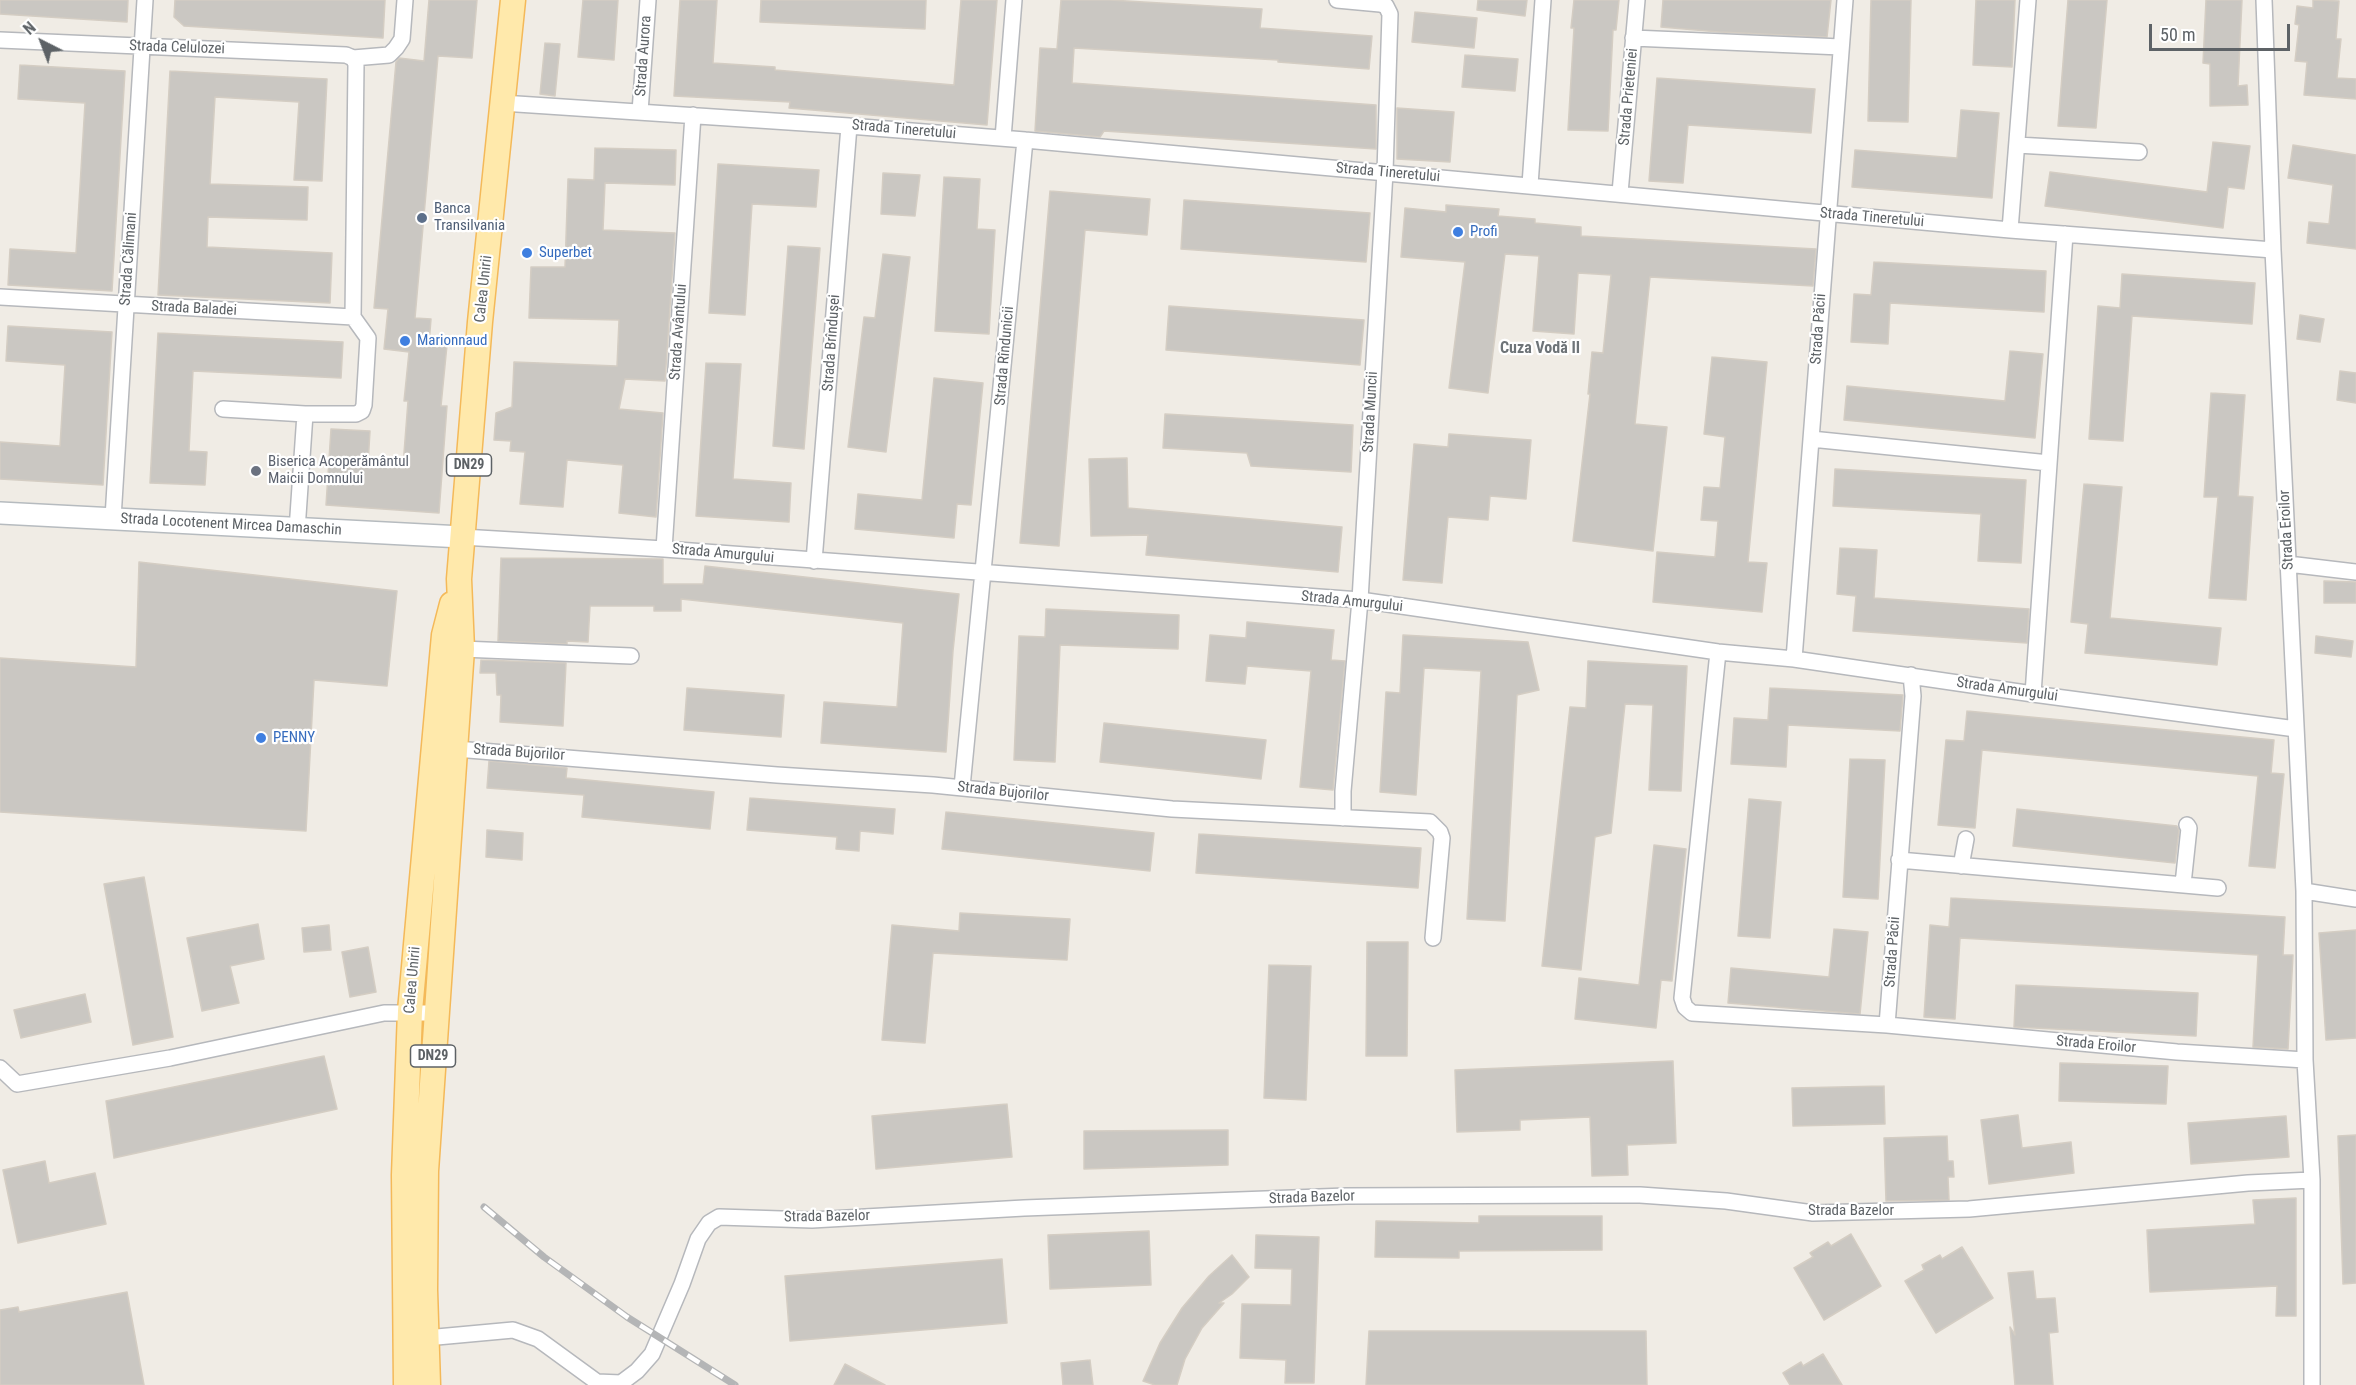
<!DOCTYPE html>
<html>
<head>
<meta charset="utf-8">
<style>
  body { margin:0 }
  #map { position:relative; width:2356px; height:1385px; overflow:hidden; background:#f0ece5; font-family:"Roboto Condensed",sans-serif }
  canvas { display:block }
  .north { position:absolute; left:12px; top:12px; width:60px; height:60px; -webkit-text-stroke:4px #fff; paint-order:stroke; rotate:318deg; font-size:16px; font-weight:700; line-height:24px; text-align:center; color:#5d6266 }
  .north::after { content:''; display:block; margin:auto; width:21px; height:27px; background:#5d6266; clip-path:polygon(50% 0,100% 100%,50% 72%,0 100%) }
  .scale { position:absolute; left:2149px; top:24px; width:141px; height:27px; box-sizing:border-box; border:3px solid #5d6266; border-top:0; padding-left:8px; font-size:18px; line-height:21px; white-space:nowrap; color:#5d6266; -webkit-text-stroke:4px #fff; paint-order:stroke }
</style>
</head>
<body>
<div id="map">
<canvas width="2356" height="1385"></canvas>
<div class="north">N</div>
<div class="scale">50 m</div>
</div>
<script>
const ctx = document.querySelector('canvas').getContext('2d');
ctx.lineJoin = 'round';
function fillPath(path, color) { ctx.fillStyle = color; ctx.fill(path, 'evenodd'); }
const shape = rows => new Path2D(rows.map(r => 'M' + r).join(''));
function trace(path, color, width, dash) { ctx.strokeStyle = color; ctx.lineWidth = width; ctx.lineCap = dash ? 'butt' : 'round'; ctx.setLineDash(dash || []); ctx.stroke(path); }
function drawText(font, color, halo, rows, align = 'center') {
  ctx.font = font + ' "Roboto Condensed",sans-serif'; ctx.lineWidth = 4.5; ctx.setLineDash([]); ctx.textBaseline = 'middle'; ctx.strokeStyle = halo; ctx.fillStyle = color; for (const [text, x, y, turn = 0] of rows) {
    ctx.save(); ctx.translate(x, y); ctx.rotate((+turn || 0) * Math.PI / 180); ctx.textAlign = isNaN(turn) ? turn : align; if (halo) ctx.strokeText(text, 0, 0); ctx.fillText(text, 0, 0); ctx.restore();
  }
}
const building = shape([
  [0,0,128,0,127,22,0,14,0,0],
  [175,0,385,0,383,38,184,26,174,17,175,0],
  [429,0,477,0,472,58,438,56,415,318,431,319,429,344,447,345,441,406,447,406,439,513,326,505,331,429,370,431,368,464,403,466,408,401,404,401,409,352,384,349,388,309,374,308,396,62,399,58,424,61,429,0],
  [583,0,618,0,614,60,578,57,583,0],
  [680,0,717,0,713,63,775,67,775,70,954,85,961,0,997,0,987,125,789,108,790,102,674,96,680,0],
  [761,0,926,0,925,29,760,22,761,0],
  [1061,0,1110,0,1262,9,1260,28,1372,36,1369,69,1278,62,1278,60,1074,48,1072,83,1376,105,1376,149,1104,131,1100,137,1035,131,1040,48,1057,49,1061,0],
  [1478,0,1527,0,1525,16,1477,10,1478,0],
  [1574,0,1619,0,1616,30,1613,30,1608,131,1568,130,1574,28,1571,28,1574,0],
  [1663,0,1831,0,1827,37,1719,32,1661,27,1663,0],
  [1871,0,1911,0,1908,122,1868,121,1871,0],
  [1976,0,2015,0,2012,67,1973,65,1976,0],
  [2068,0,2107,0,2096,128,2058,126,2068,0],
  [2206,0,2242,0,2238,86,2247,85,2248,105,2210,106,2210,64,2203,63,2206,0],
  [2313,0,2339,1,2336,39,2341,39,2337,78,2356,79,2356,99,2304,95,2307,62,2295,61,2299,25,2295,24,2297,6,2313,8,2313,0],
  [1415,12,1477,18,1474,48,1412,42,1415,12],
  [545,43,560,44,555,96,540,94,545,43],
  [1465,55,1518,59,1515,91,1462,87,1465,55],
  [20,65,125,71,112,291,8,285,10,249,76,253,85,103,18,99,20,65],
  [170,71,327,79,322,181,294,180,299,102,215,97,210,184,308,187,307,220,208,217,207,247,332,253,330,303,158,295,170,71],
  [1657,78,1815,89,1811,133,1688,125,1683,183,1649,181,1657,78],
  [1397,108,1454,112,1450,162,1397,159,1397,108],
  [1961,110,1999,113,1992,198,1852,187,1855,150,1957,158,1961,110],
  [2213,142,2250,146,2244,189,2228,187,2223,228,2045,206,2050,172,2207,192,2213,142],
  [2293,145,2356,155,2356,249,2307,243,2309,222,2329,224,2333,185,2288,178,2293,145],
  [595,148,676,150,675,185,605,183,603,230,675,233,665,381,625,379,619,409,663,413,656,517,619,513,623,465,567,460,563,507,520,504,525,452,510,451,511,441,494,440,496,413,512,407,514,362,617,366,619,320,529,318,531,267,565,267,568,179,594,180,595,148],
  [718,164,819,170,816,207,752,204,745,315,709,313,718,164],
  [883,173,920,175,915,216,881,214,883,173],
  [944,177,980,179,977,229,995,230,989,334,935,331,944,177],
  [1050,191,1150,199,1147,235,1085,230,1059,546,1020,543,1050,191],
  [1184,200,1370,213,1366,262,1181,249,1184,200],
  [1446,205,1499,209,1498,216,1535,219,1535,223,1581,227,1581,236,1816,249,1813,286,1650,277,1635,424,1667,427,1653,551,1573,541,1590,394,1588,394,1592,352,1603,353,1611,275,1578,273,1574,334,1533,331,1539,256,1505,254,1488,393,1449,388,1465,262,1401,257,1405,208,1446,212,1446,205],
  [788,246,820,248,804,449,773,446,788,246],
  [883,254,910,257,886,452,848,447,864,317,875,318,883,254],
  [1874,262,2046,271,2044,312,1890,303,1888,344,1851,342,1854,294,1871,295,1874,262],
  [2122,274,2255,283,2252,324,2132,316,2123,441,2089,439,2098,306,2120,308,2122,274],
  [1169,306,1364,320,1360,365,1166,350,1169,306],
  [2300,315,2324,319,2320,342,2297,339,2300,315],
  [8,326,112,332,103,485,0,479,0,442,60,446,65,365,6,361,8,326],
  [158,333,343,342,341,378,193,371,189,451,207,452,205,485,150,483,158,333],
  [2010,351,2043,354,2035,438,1844,420,1847,386,2005,401,2010,351],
  [1712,357,1767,362,1748,562,1767,563,1762,612,1653,602,1657,552,1715,557,1718,521,1701,520,1704,487,1720,488,1725,437,1704,434,1712,357],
  [706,363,741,364,733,479,791,483,789,522,696,516,706,363],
  [2340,371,2356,373,2356,403,2337,400,2340,371],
  [934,378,983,383,971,505,957,504,954,538,855,529,858,494,922,500,934,378],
  [2211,393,2245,395,2238,496,2253,497,2246,600,2209,598,2218,497,2204,497,2211,393],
  [1165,414,1353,425,1351,472,1251,466,1247,453,1163,448,1165,414],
  [1449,434,1531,440,1526,499,1490,496,1488,520,1448,517,1442,583,1403,580,1414,444,1448,447,1449,434],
  [1127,458,1128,508,1342,527,1338,572,1146,555,1148,535,1091,536,1089,459,1127,458],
  [1835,469,2026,480,2021,563,1978,561,1981,514,1833,506,1835,469],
  [2084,484,2122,487,2110,618,2221,628,2217,665,2085,653,2088,624,2071,622,2084,484],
  [1840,548,1877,550,1874,598,2029,609,2027,643,1853,631,1856,596,1837,594,1840,548],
  [501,558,663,559,663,584,703,584,705,566,959,594,953,651,946,752,821,743,824,702,897,707,903,623,681,599,681,611,654,611,654,606,590,606,588,642,567,641,567,644,498,641,501,558],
  [139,562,397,591,387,686,314,680,306,831,0,812,0,658,136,667,139,562],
  [2324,581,2356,582,2356,603,2324,603,2324,581],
  [1046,609,1179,615,1178,649,1060,645,1055,762,1014,760,1019,636,1045,637,1046,609],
  [1247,622,1334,630,1331,660,1345,661,1333,790,1300,787,1311,671,1247,666,1245,684,1206,681,1210,635,1246,638,1247,622],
  [1403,635,1528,642,1539,690,1517,695,1505,921,1467,919,1481,671,1424,668,1416,795,1380,792,1386,692,1400,693,1403,635],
  [2316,636,2353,641,2351,657,2315,653,2316,636],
  [481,660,566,663,563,726,500,722,501,695,497,695,496,673,480,673,481,660],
  [1588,661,1687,666,1681,791,1649,790,1653,705,1625,704,1611,833,1595,837,1581,970,1542,966,1570,707,1586,708,1588,661],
  [687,688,784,695,781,737,684,730,687,688],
  [1770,688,1903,695,1900,731,1788,725,1786,767,1731,764,1734,718,1768,720,1770,688],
  [1967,711,2274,740,2271,773,2284,774,2275,868,2249,866,2258,776,1982,750,1975,828,1938,825,1946,740,1964,741,1967,711],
  [1104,723,1266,740,1261,779,1100,762,1104,723],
  [1850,759,1885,760,1878,899,1843,897,1850,759],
  [489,761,567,768,566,778,714,792,710,829,582,817,584,795,487,788,489,761],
  [750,798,895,809,893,834,860,831,859,851,836,849,837,837,747,830,750,798],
  [1749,799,1781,802,1770,938,1738,936,1749,799],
  [2017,809,2177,826,2179,830,2175,863,2013,846,2017,809],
  [946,812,1154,833,1150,871,942,849,946,812],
  [487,830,523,833,522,860,486,857,487,830],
  [1199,834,1421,848,1418,888,1196,873,1199,834],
  [1654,845,1686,849,1672,981,1661,980,1656,1028,1575,1019,1579,978,1639,985,1654,845],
  [144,877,173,1037,133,1045,104,884,144,877],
  [1951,898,2285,917,2283,955,2293,955,2288,1049,2253,1047,2258,955,1960,938,1955,1019,1924,1017,1930,925,1949,927,1951,898],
  [960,913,1070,919,1067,960,933,953,925,1043,882,1040,892,925,959,931,960,913],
  [258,924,264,959,230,966,239,1003,202,1011,187,938,258,924],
  [329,925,331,950,304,952,302,928,329,925],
  [1834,929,1868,932,1860,1014,1728,1003,1731,968,1829,977,1834,929],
  [2356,930,2356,1038,2326,1040,2319,933,2356,930],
  [1367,942,1408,942,1407,1056,1366,1056,1367,942],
  [368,947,376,992,350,997,342,952,368,947],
  [1269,965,1311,966,1306,1100,1264,1098,1269,965],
  [2016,985,2198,993,2196,1036,2014,1027,2016,985],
  [85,994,91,1022,21,1038,14,1010,85,994],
  [324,1056,337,1109,114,1158,106,1101,324,1056],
  [1673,1061,1676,1143,1627,1145,1628,1175,1592,1176,1590,1117,1520,1120,1520,1130,1457,1132,1455,1070,1673,1061],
  [2060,1063,2168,1066,2166,1104,2059,1101,2060,1063],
  [1884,1086,1885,1124,1793,1126,1792,1088,1884,1086],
  [1007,1104,1012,1157,876,1169,872,1116,1007,1104],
  [2018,1115,2022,1148,2071,1142,2074,1173,1989,1184,1981,1120,2018,1115],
  [2286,1116,2289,1157,2191,1164,2188,1123,2286,1116],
  [1228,1130,1228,1165,1084,1169,1084,1131,1228,1130],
  [2356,1135,2356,1283,2343,1284,2338,1136,2356,1135],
  [1947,1136,1948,1161,1953,1161,1954,1177,1948,1177,1949,1200,1886,1201,1884,1138,1947,1136],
  [45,1161,49,1183,95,1173,106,1224,18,1243,3,1170,45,1161],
  [2296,1198,2296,1316,2276,1316,2277,1286,2150,1292,2147,1230,2255,1224,2253,1200,2296,1198],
  [1479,1216,1602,1216,1602,1250,1459,1251,1459,1258,1375,1257,1376,1221,1479,1223,1479,1216],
  [1149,1231,1151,1285,1050,1289,1048,1235,1149,1231],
  [1851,1234,1881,1286,1824,1320,1794,1268,1813,1257,1810,1253,1828,1242,1831,1246,1851,1234],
  [1256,1235,1319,1237,1314,1383,1285,1383,1286,1360,1240,1358,1242,1304,1291,1305,1292,1269,1255,1268,1256,1235],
  [1962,1247,1993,1298,1936,1333,1905,1281,1924,1270,1922,1265,1940,1255,1942,1259,1962,1247],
  [1232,1255,1249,1277,1232,1294,1219,1303,1224,1303,1202,1328,1185,1359,1177,1385,1155,1385,1143,1381,1160,1343,1182,1308,1209,1276,1232,1255],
  [1002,1259,1007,1323,790,1341,785,1276,1002,1259],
  [2033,1271,2036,1299,2055,1298,2058,1332,2049,1333,2053,1385,2015,1385,2010,1327,2015,1335,2008,1273,2033,1271],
  [127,1292,144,1385,0,1385,0,1310,18,1307,19,1312,127,1292],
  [1369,1331,1646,1331,1647,1385,1366,1385,1369,1331],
  [1823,1354,1842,1385,1790,1385,1783,1373,1801,1362,1803,1366,1823,1354],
  [1090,1360,1093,1385,1063,1385,1061,1363,1090,1360],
  [845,1364,885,1385,834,1385,845,1364]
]);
fillPath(building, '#cac7c2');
trace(building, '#d4cdc3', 1.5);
const street = shape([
  [1337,0,1380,4,1386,6,1390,14,1385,172,1360,600,1343,791,1343,818],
  [2264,0,2273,250,2304,891,2305,1060,2312,1180,2312,1385],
  [1633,38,1841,47],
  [0,40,346,55,353,58,389,55,396,48,402,39,405,0],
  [502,103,849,126,1025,140,2010,230,2273,250],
  [640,112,648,0],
  [1003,138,1014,0],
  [2017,145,2139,152],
  [1530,185,1543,0],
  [1620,193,1637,0],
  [2010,230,2028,0],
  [0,297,353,317],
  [223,409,305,414,356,414,362,411,364,405,368,338,353,317,356,64,353,58],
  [1811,439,2049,463],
  [113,518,145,0],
  [297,530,305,414],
  [462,537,664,549,1360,600,1718,652,1794,659,2033,694,2296,729],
  [664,549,693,115],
  [814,561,849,126],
  [2288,564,2356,572],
  [462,649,631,656],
  [1718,652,1682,998,1685,1007,1692,1013,1887,1025,2177,1052,2305,1060],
  [1794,659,1845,0],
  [2033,694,2065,234],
  [456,749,777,775,933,785,1172,809,1430,822,1440,832,1442,838,1433,938],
  [962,787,1025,140],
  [1899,860,2218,888],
  [1961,866,1966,839],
  [2183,884,2189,828,2187,825],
  [2304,891,2356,899],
  [1887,1025,1913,696,1911,675],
  [0,1068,17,1084,170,1058,384,1013,436,1013],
  [426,1338,513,1330,538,1339,597,1382,621,1383,637,1371,652,1354,682,1284,698,1239,709,1223,719,1217,812,1220,1024,1208,1346,1196,1599,1195,1640,1195,1726,1201,1813,1213,1969,1209,2248,1183,2312,1180]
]);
const secondary = shape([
  [0,513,462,537]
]);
const primary = shape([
  [406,1385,404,1175,410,1011,444,635,452,604],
  [428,1385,425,1290,426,1171,462,649,459,579,480,322,513,0]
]);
trace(street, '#b6b8bc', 18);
trace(secondary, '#b6bbbf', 24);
trace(primary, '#f4b959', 27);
trace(street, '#fff', 15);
trace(secondary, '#fff', 21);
trace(primary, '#ffe9ab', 24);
const rail = shape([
  [484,1207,544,1257,627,1317,735,1385]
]);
trace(rail, '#b4b5b6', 7);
trace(rail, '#fff', 4.5, [14]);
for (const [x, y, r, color] of [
  [422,218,6,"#5c6f8a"],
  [1458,232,6,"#3f7fe0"],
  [527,253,6,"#3f7fe0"],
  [405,341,6,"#3f7fe0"],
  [256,471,6,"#6b7280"],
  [261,738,6,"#3f7fe0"]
]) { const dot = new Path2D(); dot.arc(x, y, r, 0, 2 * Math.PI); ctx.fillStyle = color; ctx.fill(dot); trace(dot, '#fff', 2); }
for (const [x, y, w] of [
  [469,465,45],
  [433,1056,45]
]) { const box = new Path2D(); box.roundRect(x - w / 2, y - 11, w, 22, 4.5); ctx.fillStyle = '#fff'; ctx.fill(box); trace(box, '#5d6266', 1.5); }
drawText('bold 14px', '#5d6266', null, [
  ["DN29",469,465],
  ["DN29",433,1056]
]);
drawText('15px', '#5d6266', '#fff', [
  ["Strada Celulozei",177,48,2],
  ["Strada Aurora",644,56,-86],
  ["Strada Prieteniei",1629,97,-85],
  ["Strada Tineretului",904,130,5],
  ["Strada Tineretului",1388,173,5],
  ["Strada Tineretului",1872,218,5],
  ["Strada Călimani",129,259,-86],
  ["Calea Unirii",484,289,-84],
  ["Strada Baladei",194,309,3],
  ["Strada Păcii",1819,329,-86],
  ["Strada Avântului",679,332,-86],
  ["Strada Brîndușei",832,343,-86],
  ["Strada Rîndunicii",1005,356,-85],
  ["Strada Muncii",1371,412,-87],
  ["Strada Locotenent Mircea Damaschin",231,525,3],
  ["Strada Eroilor",2287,530,-93],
  ["Strada Amurgului",723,554,5],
  ["Strada Amurgului",1352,602,6],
  ["Strada Amurgului",2007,690,8],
  ["Strada Bujorilor",519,753,4],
  ["Strada Bujorilor",1003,792,6],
  ["Strada Păcii",1893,952,-86],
  ["Calea Unirii",413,980,-85],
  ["Strada Eroilor",2096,1045,5],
  ["Strada Bazelor",1312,1198,-2],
  ["Strada Bazelor",1851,1211],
  ["Strada Bazelor",827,1217,-1]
]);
drawText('15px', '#4e5e75', '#fff', [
  ["Banca",434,209],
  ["Transilvania",434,226]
], 'left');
drawText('15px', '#366cbe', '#fff', [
  ["Profi",1470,232],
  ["Superbet",539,253],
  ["Marionnaud",417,341],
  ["PENNY",273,738]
], 'left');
drawText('15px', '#5b616d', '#fff', [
  ["Biserica Acoperământul",268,462],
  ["Maicii Domnului",268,479]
], 'left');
drawText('bold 16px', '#6e7478', '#fff', [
  ["Cuza Vodă II",1540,349]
]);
</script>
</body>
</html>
